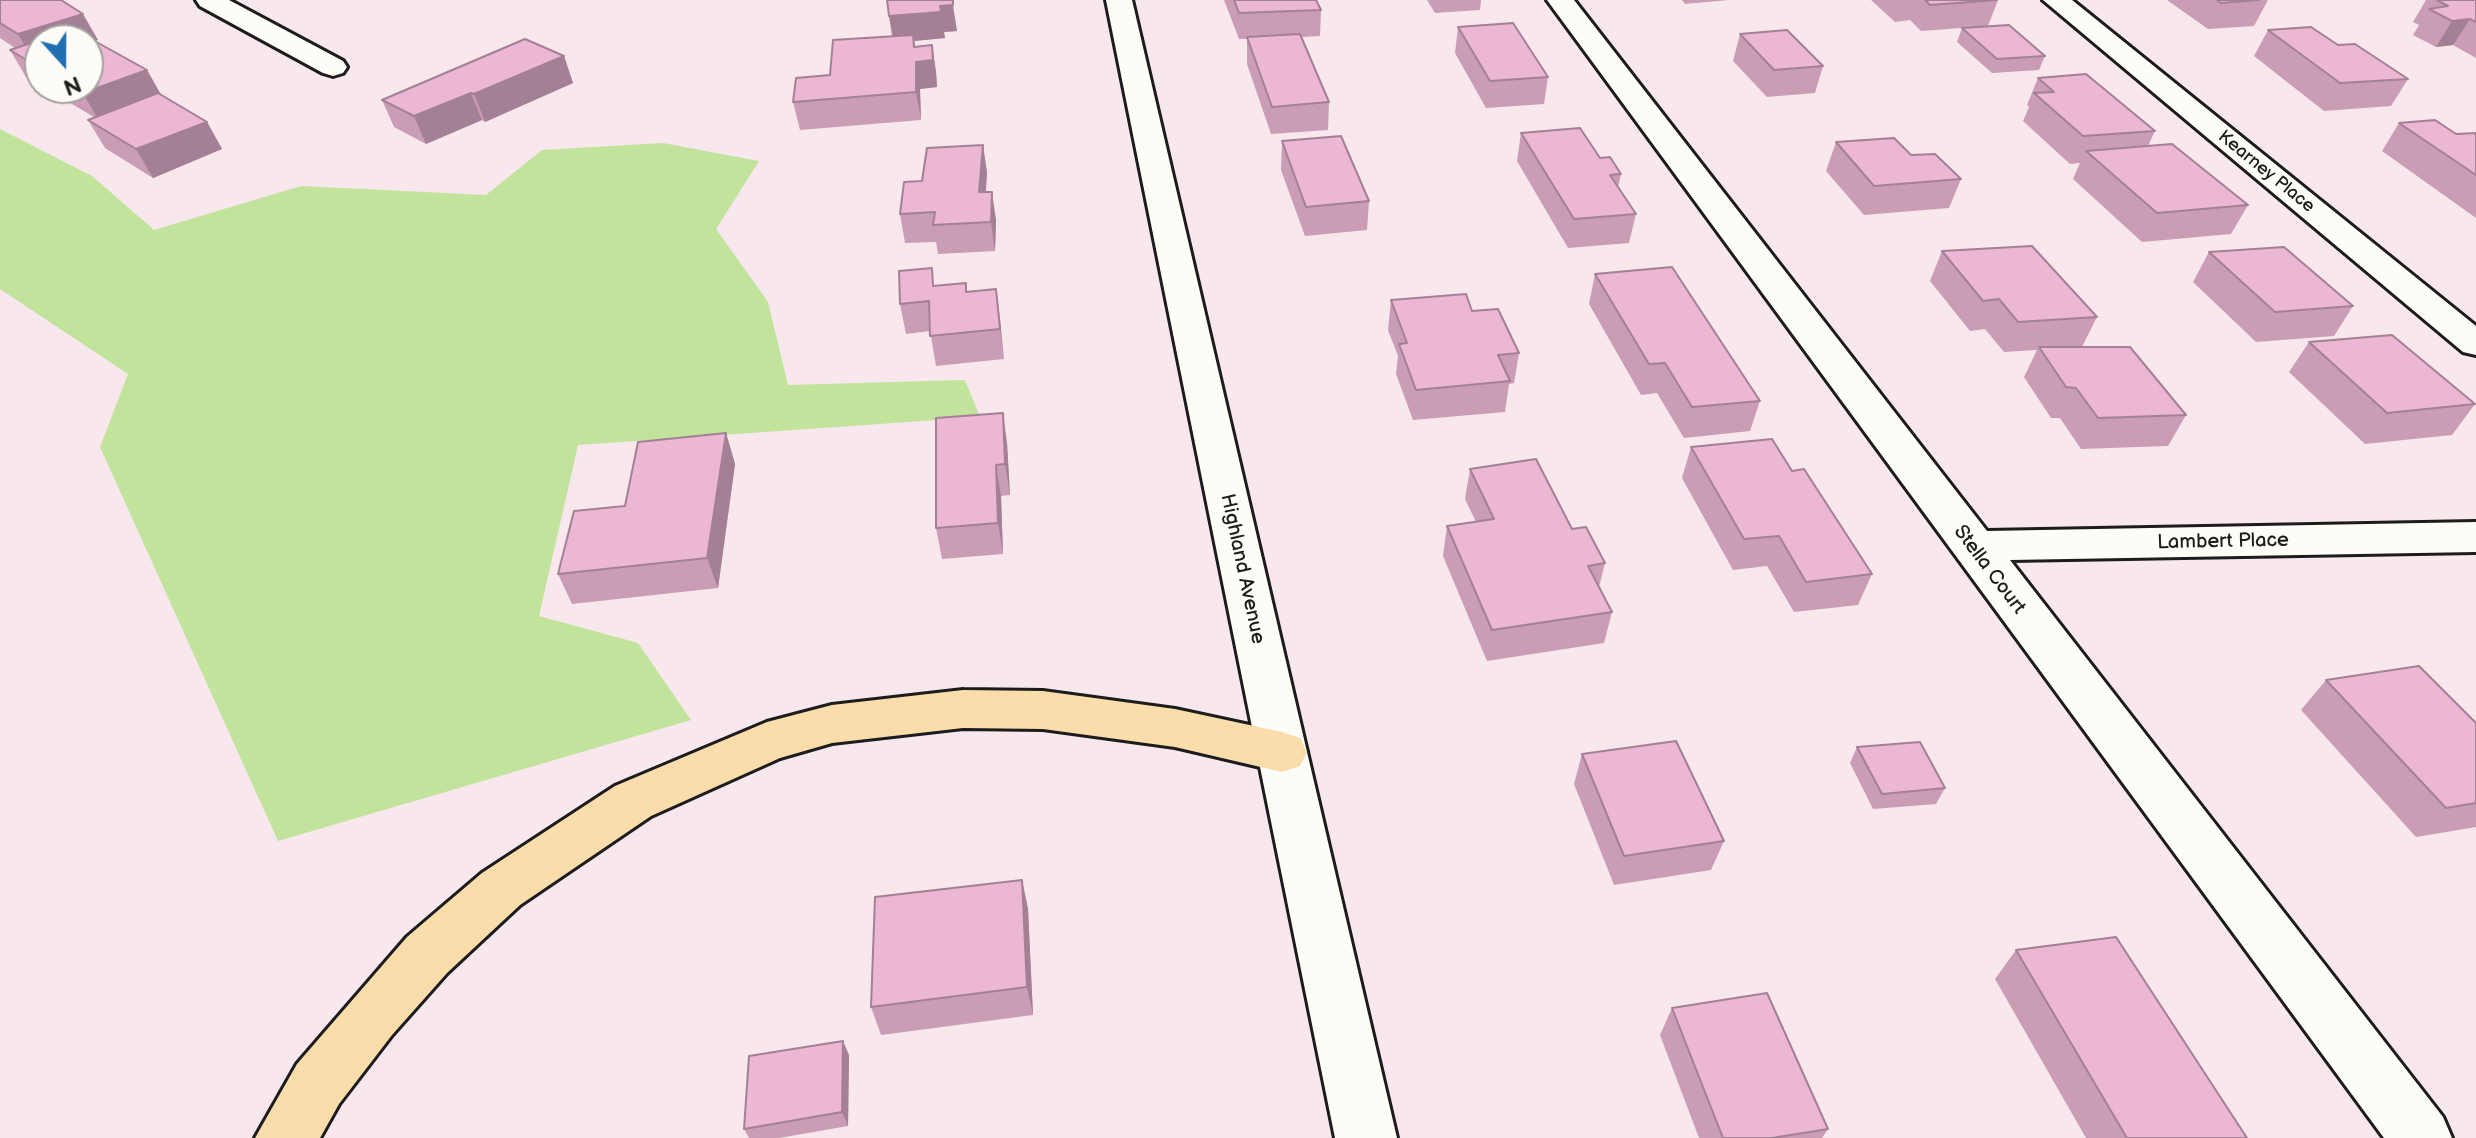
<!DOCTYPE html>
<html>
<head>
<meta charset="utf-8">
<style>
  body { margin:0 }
  #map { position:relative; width:2476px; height:1138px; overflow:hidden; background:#f8e7ec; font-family:"Balsamiq Sans",sans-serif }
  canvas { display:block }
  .north { position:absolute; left:24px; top:24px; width:80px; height:80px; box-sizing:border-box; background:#fdfcf7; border:2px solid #a3a29f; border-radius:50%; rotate:159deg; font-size:22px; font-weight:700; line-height:32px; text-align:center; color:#1c1c1c }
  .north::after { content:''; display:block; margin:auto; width:28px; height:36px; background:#1f6fb2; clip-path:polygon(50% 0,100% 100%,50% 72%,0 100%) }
</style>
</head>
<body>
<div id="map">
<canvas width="2476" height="1138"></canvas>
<div class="north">N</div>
</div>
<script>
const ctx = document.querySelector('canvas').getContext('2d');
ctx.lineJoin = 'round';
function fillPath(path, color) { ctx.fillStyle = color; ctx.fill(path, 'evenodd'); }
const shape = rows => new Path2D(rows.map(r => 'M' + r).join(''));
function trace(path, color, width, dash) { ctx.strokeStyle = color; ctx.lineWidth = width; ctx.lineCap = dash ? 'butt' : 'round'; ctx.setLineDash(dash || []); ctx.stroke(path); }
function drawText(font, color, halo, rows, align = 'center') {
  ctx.font = font + ' "Balsamiq Sans",sans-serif'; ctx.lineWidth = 6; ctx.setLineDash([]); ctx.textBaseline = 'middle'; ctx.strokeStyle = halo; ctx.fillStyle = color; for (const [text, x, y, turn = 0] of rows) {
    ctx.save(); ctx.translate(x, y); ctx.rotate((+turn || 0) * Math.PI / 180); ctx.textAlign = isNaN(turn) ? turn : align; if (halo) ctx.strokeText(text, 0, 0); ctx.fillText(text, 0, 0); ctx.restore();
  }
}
fillPath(shape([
  [0,129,92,176,154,230,301,186,486,195,542,150,663,143,759,161,716,229,768,302,788,385,965,380,980,417,578,445,539,616,638,643,691,720,278,841,100,447,128,374,0,289]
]), '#c1e39c');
const minor = shape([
  [196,0,229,0,343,61,347,67,343,73,333,76,323,73,200,6,196,0],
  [1547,0,1574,0,1987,531,2476,522,2476,552,2010,560,2443,1117,2452,1138,2384,1138,1547,0],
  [2043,0,2072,0,2476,326,2476,355,2463,352,2043,0]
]);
const tertiary = shape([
  [1106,0,1132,0,1307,752,1300,766,1282,772,1264,766,1257,752,1106,0]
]);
const secondary = shape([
  [1282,732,1300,738,1307,752,1397,1138,1335,1138,1257,752,1264,738,1282,732]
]);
const motorway = shape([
  [963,690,1043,691,1175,709,1282,732,1300,738,1307,752,1300,766,1282,772,1175,747,1043,729,963,728,832,743,780,758,651,816,520,905,447,973,392,1035,339,1104,320,1138,255,1138,297,1064,407,937,482,873,615,786,767,722,832,705,963,690]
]);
trace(minor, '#1c1c1c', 6);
trace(tertiary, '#1c1c1c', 6);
trace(secondary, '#1c1c1c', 6);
trace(motorway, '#1c1c1c', 6);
fillPath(minor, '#fdfcf7');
fillPath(tertiary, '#fdfcf7');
fillPath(secondary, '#fdfcf7');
fillPath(motorway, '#faddab');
fillPath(shape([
  [0,0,98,40,95,41,147,70,162,96,207,122,222,149,153,178,105,148,88,120,94,117,45,88,88,88,40,40,40,85,26,77,10,50,15,48,0,38],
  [1224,0,1316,0,1321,10,1320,36,1302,37,1329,102,1328,130,1271,134,1247,64,1247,39,1239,39],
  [1427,0,1481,0,1480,10,1435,13],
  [1682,0,1729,0,1685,4],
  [1871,0,1998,0,1988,26,2045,56,2039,70,1992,73,1957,42,1962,28,1921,31,1910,20,1895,22],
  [2167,0,2268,0,2254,26,2208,29],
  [2426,0,2476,0,2476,58,2453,45,2436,47,2413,35,2419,25,2413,22],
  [889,16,957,31,944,32,945,38,914,41,915,47,932,45,936,72,937,87,920,89,921,120,800,130,793,102,830,75,892,36],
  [1458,27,1548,77,1544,104,1486,108,1455,53],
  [2268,30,2338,45,2408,79,2391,106,2324,111,2254,56],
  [1740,34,1823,66,1815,93,1767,97,1733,61],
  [564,56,573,83,485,122,482,120,426,144,394,127,382,100],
  [2038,78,2155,131,2148,146,2248,205,2231,234,2142,242,2073,179,2080,163,2070,164,2023,121,2029,107,2027,105],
  [2399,123,2456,134,2476,133,2476,218,2382,151],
  [1521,133,1600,158,1621,174,1618,188,1636,214,1629,243,1568,248,1517,161],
  [1282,141,1369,201,1367,230,1305,236,1281,170],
  [1836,142,1911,155,1961,179,1949,208,1864,215,1826,171],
  [983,145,987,173,986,192,996,220,995,251,938,254,936,242,905,243,900,214,922,181],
  [1942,251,2097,317,2082,347,2186,415,2168,446,2081,449,2060,418,2051,418,2024,377,2037,350,2004,352,1985,329,1970,331,1930,281],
  [2209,252,2353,306,2334,336,2256,342,2193,282],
  [1595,274,1760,401,1750,431,1684,438,1657,393,1641,395,1589,304],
  [966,283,967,292,996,289,1004,359,936,366,930,331,906,334,900,304,935,286],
  [1391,300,1472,311,1519,353,1514,383,1509,384,1505,412,1413,420,1396,374,1398,356,1388,330],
  [2309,342,2475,404,2452,435,2365,444,2289,372],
  [726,433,735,464,718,588,572,604,558,574,625,506],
  [1007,443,1010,495,1001,496,1003,554,942,559,936,528],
  [1691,447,1792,471,1872,574,1858,605,1794,612,1767,566,1733,570,1682,478],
  [1470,469,1572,529,1605,563,1599,587,1612,612,1604,643,1487,661,1443,556,1447,526,1476,522,1465,499],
  [2326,680,2476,723,2476,827,2416,837,2301,710],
  [1857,747,1945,788,1936,804,1873,809,1850,763],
  [1582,754,1724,841,1711,870,1614,885,1574,784],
  [1022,880,1028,909,1033,1015,881,1035,871,1007],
  [2016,950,2247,1138,2086,1138,1995,979],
  [1672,1008,1828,1129,1822,1138,1699,1138,1660,1035],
  [849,1055,848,1126,779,1138,749,1138,744,1129]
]), '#ca9db5');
fillPath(shape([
  [953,5,957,31,944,32,945,38,914,41,917,62,932,45,936,72,937,87,920,89,921,120,916,92,894,43,889,16,940,6],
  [83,14,98,40,34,61,18,34],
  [2470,19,2453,45,2436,47,2452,21],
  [564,56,573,83,485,122,474,94],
  [147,70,162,97,99,121,83,93],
  [471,93,482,120,426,144,414,116],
  [207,122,222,149,153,178,136,149],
  [983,145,987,173,983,221,979,192],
  [992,192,996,220,995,251,991,222],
  [996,289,1000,319,1004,359,1000,329],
  [1003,413,1007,443,1010,495,1005,464],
  [726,433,735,464,718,588,707,558],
  [996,465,1001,496,1003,554,998,523],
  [1022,880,1028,909,1033,1015,1027,987],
  [843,1041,849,1055,848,1126,842,1112]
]), '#a48094');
const building = shape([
  [0,0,61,0,83,14,18,34,0,23,0,0],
  [887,0,953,0,953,5,940,6,941,12,889,16,887,0],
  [1234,0,1316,0,1321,10,1239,13,1234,0],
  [1925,0,1997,0,1930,5,1925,0],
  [2217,0,2259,0,2221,3,2217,0],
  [2437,0,2476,0,2476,22,2470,19,2452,21,2429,9,2448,6,2437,0],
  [1513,23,1548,77,1490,81,1458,27,1513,23],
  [2009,25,2045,56,1997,59,1962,28,2009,25],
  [2311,27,2338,45,2355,44,2408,79,2340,83,2268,30,2311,27],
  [73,29,147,70,83,93,74,88,88,88,88,40,40,40,40,68,10,50,73,29],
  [1787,30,1823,66,1774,70,1740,34,1787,30],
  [1300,34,1329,102,1272,107,1247,37,1300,34],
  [913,35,914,47,932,45,933,60,916,62,916,92,793,102,796,78,830,75,833,40,913,35],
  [525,39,564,56,474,94,471,93,414,116,382,100,525,39],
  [2086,74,2155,131,2083,136,2034,93,2054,92,2038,78,2086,74],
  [158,93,207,122,136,149,88,120,158,93],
  [2435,120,2456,134,2476,133,2476,175,2399,123,2435,120],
  [1580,128,1600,158,1610,157,1621,174,1610,175,1636,214,1574,219,1521,133,1580,128],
  [1341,136,1369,201,1306,207,1282,141,1341,136],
  [1894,138,1911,155,1935,154,1961,179,1874,186,1836,142,1894,138],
  [2172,144,2248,205,2157,213,2086,151,2172,144],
  [983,145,979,192,992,192,991,222,933,225,935,212,900,214,904,182,922,181,927,148,983,145],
  [2032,246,2097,317,2018,322,1999,299,1983,301,1942,251,2032,246],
  [2284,247,2353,306,2275,312,2209,252,2284,247],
  [1672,267,1760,401,1692,407,1665,363,1649,364,1595,274,1672,267],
  [932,268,933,286,966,283,966,292,996,289,1000,329,930,336,929,301,900,304,899,271,932,268],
  [1466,294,1472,311,1498,309,1519,353,1498,355,1510,381,1416,390,1399,344,1407,343,1391,300,1466,294],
  [2392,335,2475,404,2387,413,2309,342,2392,335],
  [2039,347,2130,347,2186,415,2098,418,2076,388,2066,387,2039,347],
  [1003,413,1005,464,996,465,998,523,936,528,936,418,1003,413],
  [726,433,707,558,558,574,574,511,625,506,638,442,726,433],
  [1772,439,1792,471,1804,469,1872,574,1806,582,1779,536,1744,539,1691,447,1772,439],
  [1536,459,1572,529,1586,527,1605,563,1588,566,1612,612,1492,630,1447,526,1494,519,1470,469,1536,459],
  [2419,666,2476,723,2476,803,2446,808,2326,680,2419,666],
  [1676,741,1724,841,1624,856,1582,754,1676,741],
  [1920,742,1945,788,1882,794,1857,747,1920,742],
  [1022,880,1027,987,871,1007,875,897,1022,880],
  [2116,937,2247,1138,2127,1138,2016,950,2116,937],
  [1767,993,1828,1129,1772,1138,1723,1138,1672,1008,1767,993],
  [843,1041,842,1112,744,1129,749,1056,843,1041]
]);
fillPath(building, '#ebb7d3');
trace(building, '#a48094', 2);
drawText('18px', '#1c1c1c', '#fdfcf7', [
  ["Kearney Place",2266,172,39]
]);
drawText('20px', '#1c1c1c', '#fdfcf7', [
  ["Lambert Place",2223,542,-1],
  ["Highland Avenue",1242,569,78],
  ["Stella Court",1989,570,53]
]);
</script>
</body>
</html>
